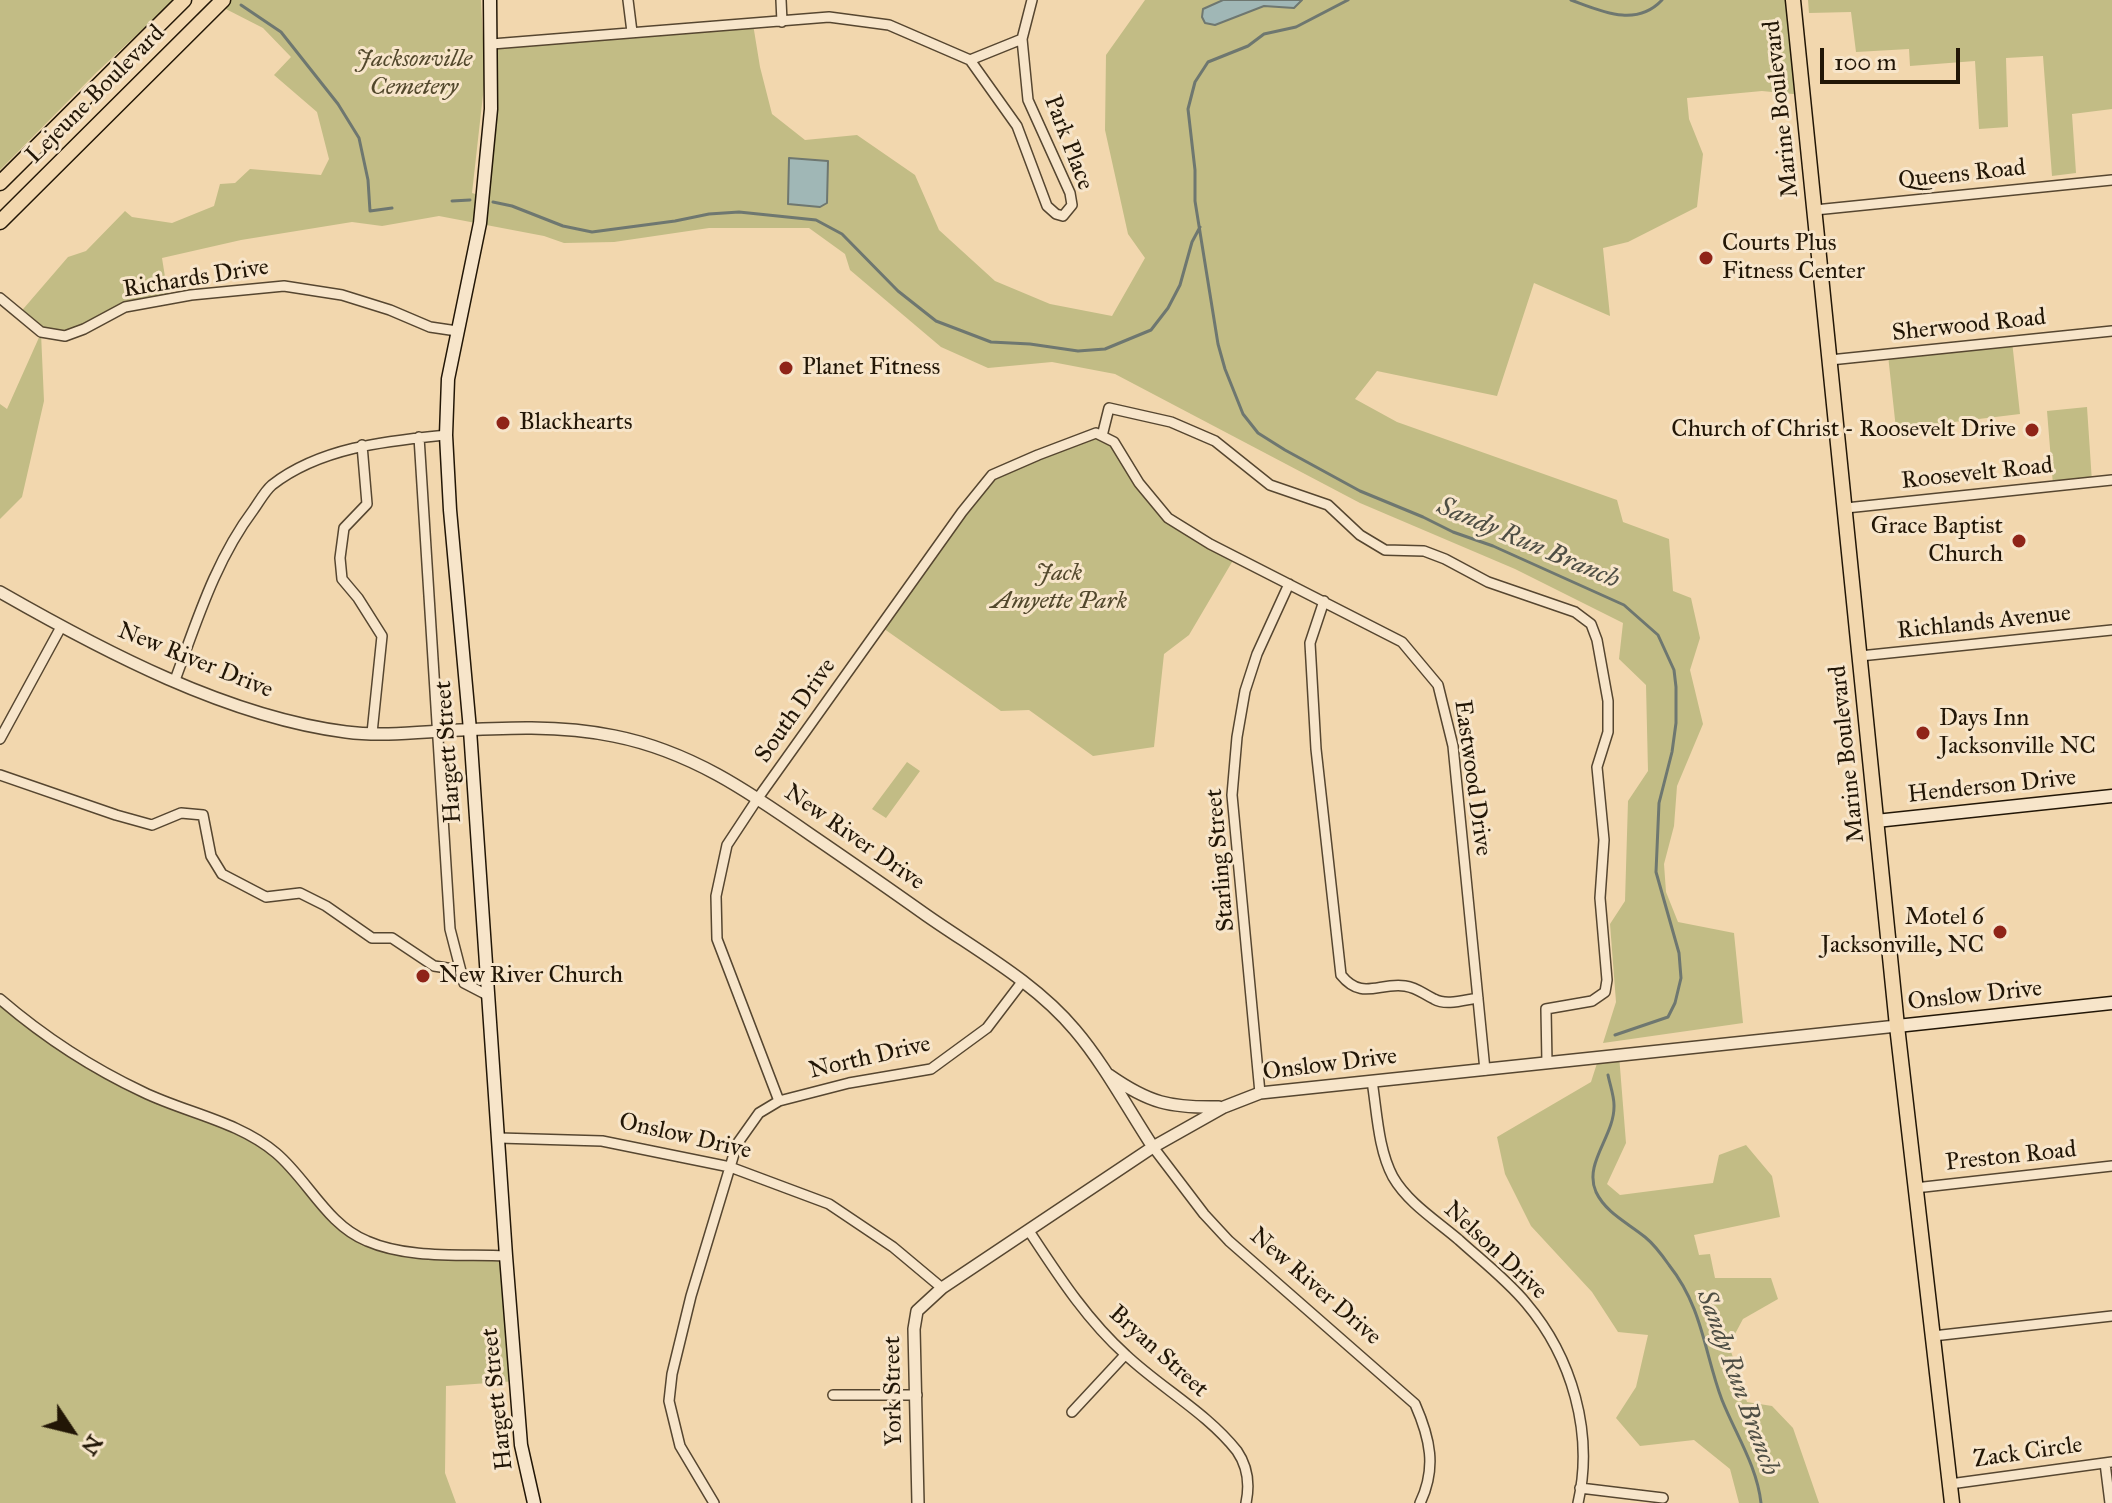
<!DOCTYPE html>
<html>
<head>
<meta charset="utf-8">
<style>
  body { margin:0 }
  #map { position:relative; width:2112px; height:1503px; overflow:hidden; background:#f2d7ae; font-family:"IM FELL Great Primer",serif }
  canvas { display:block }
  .north { position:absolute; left:32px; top:1391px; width:80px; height:80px; -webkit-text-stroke:6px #f7e5ca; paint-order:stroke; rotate:125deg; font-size:22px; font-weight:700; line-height:32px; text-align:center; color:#221606 }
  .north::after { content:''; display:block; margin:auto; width:28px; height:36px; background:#221606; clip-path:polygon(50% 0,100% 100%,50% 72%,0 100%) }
  .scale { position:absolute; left:1820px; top:48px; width:140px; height:36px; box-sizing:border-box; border:4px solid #221606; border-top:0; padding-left:10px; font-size:24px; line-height:28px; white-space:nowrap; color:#221606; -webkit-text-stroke:6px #f7e5ca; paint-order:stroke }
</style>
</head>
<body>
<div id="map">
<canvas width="2112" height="1503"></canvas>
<div class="north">N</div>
<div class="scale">100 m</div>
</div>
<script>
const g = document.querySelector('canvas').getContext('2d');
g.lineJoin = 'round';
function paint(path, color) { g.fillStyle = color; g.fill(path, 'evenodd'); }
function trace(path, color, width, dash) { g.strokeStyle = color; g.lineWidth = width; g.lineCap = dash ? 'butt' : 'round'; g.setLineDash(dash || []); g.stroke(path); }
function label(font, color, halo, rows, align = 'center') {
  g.font = font + ' "IM FELL Great Primer",serif'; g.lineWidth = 6; g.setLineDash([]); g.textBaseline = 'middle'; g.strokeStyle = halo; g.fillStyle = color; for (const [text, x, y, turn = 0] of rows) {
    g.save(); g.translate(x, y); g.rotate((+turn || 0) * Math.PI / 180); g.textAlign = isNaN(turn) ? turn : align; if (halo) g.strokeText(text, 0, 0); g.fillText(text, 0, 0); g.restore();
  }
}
paint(new Path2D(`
  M0,0h174l-77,72 -97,98z
  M223,0h258l4,77 -13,116 10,3 10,-152 261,-20 7,43 12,47 33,26 52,-5 58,40 24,55 56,51 55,23 62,12 33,-58 -17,-24 -23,-104 1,-75 39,-55h648l10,95 -41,-4 -75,7 2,21 14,35 -6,53 -69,35 -25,6 7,68 -76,-33 -37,113 -120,-25 -22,28 42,23 220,78 6,22 46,17 4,52 18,7 9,40 -10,32 13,54 -26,62 -3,40 -10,38 2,28 12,30 56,11 9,90 -140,20 13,-41 -6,-78 15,-23 3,-100 20,-30 -2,-86 -27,-26 4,-36 -108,-54 -155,-66 -245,-129 -63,-12 -64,6 -47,-21 -91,-77 -5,-16 -36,-26h-100l-95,14 -50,1 -20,-7 -105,-20 -57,10 -30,-4 -111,18 -79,18 7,44 -44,5 -60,29 -24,-3 3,68 -22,96 -22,22v-115l7,5 34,-76 -23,-18 50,-58 18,-6 39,-40 7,6 40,6 42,-17 6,-22 15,-1 15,-14 71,6 8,-16 -12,-47 -43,-37 17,-18 -28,-29 -45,-23z
  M1808,0h304v109l-40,5 4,59 -24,3 -9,-120 -37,2 2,69 -29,2 -4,-68 -65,5 -1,-17 -53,3 -5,-40 -42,1z
  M2012,341l8,73 -124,15 -8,-74z
  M2087,407l5,75 -39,3 -6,-74z
  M1096,433l18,9 54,76 67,39 -46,78 -25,19 -10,93 -61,9 -64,-46 -28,1 -121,-85 112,-151z
  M907,762l13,9 -34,47 -14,-9z
  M0,999l33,28 111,65 88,34 44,27 72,80 43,16 115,7 11,125 -71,5 -1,87 11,30h-456z
  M1619,1055l7,88 -19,41 13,11 93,-12 6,-28 27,-10 26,31 8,41 -86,18 5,20 11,-1 5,24h56l7,21 -35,20 -14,26 18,57 25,4 21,22 26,75h-80l-9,-34 -36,-29 -54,6 -24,-28 20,-31 12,-52 -30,-3 -26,-40 -61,-66 -26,-52 -8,-37 94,-55 8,-25z`), '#c2bc85');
const water = new Path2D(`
  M1223,0h79l-8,8 -30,-2 -49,19 -10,-2 -3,-6 1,-8z
  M789,158l39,3 -1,42 -7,4 -32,-3z`);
paint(water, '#a0b7b6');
trace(water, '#6e7770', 2);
trace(new Path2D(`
  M1348,0l-52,27 -32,7 -16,12 -40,16 -13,20 -7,27 7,61v31l23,143 7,25 18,45 15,19 27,17 75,41 63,26 30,15 40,14 131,59 34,30 16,35 2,17v36l-4,29 -13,51 -3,69 23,81 2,25 -6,25 -7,14 -53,18
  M1571,0c30,11 65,28 91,0
  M241,5l40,27 57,72 21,34 9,42 2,31 22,-3
  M452,201l18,-1
  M493,202l19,4 51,20 29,6 83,-11 34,-7 30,-2 77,8 26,14 56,57 38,30 55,21 39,2 48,7 27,-2 46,-19 17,-22 12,-23 12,-43 8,-15
  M1608,1075c2,10 6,21 6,30 1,31 -31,58 -18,87 10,21 32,31 49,45 10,8 17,18 24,28 34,43 35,87 53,135 14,35 35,66 39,103`), '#6e7770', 3);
const minor = new Path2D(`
  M628,0l4,32
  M781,0l1,22
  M492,44l337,-27 60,8 81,35 52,-21
  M970,60l47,66 30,80 9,8 7,2 9,-11 -2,-12 -42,-93 -6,-61 10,-39
  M1815,210l297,-30
  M0,298l41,34 24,4 19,-7 41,-22 66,-12 93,-9 58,9 48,15 40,17 27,4
  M1830,360l282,-29
  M1102,436l7,-28 62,14 44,19 55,44 58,20 32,30 25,15 39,1 21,8 43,23 87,30 16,12 6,16 11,61v31l-11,35 7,73 -4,58 7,82 -2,12 -13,9 -46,8 1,54
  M419,437l31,492 14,54 25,13
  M362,445l5,59 -23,24 -4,30 2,21 16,19 24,38 -10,97
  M1846,508l266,-28
  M1324,601l-14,42 6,106 25,226c21,26 38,7 64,11 13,2 18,8 29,13 12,7 30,1 44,-1
  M1860,656l252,-26
  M175,680c22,-59 40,-119 79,-171 5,-7 11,-18 18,-24 49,-38 115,-44 174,-50
  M0,739l61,-112
  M0,775l116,40 36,10 29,-12 22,2 8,41 11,18 44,23 34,-4 26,13 46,32h20l42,28 26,4
  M0,999c43,37 92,69 143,93 43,21 95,29 133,61 32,27 51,72 91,88 41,18 94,13 139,15
  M1372,1081c5,31 6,68 21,96 15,26 44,44 66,63 22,20 48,40 67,63 46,54 68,130 52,200
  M1260,1093l-28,-298 5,-58 8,-46 12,-37 32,-70
  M779,1101l-62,-162 -1,-43 11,-51 31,-47 204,-286 30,-37 46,-20 58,-22 18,9 25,41 29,35 42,26 192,98 36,43 15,61 32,324
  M499,1138l103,3 128,26 99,37 64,43 49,41
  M1153,1147l51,67 25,27 186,163c15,34 22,64 5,99
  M1915,1188l197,-22
  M1029,1231c29,44 57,88 97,124 35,33 81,58 111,96 11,16 13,33 9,52
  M1933,1336l179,-20
  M833,1395h84
  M1072,1412l53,-57
  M2105,1463l5,40
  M1950,1484l162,-22
  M1580,1488l83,10
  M714,1503l-34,-57 -11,-45 3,-27 19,-78 46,-152 22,-31 20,-12 70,-18 82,-14 56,-41 35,-46`);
const tertiary = new Path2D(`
  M0,592c103,59 228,125 346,140 31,4 64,1 94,-1 57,-3 118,-7 174,5 76,15 134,55 197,99 38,26 77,53 115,80 50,35 109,67 149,115 29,34 53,79 78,117
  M1109,1075c40,28 61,33 110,32
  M918,1503l-4,-174 3,-18 25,-23 211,-141 71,-40 36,-14 637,-67`);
const secondary = new Path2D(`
  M490,0l1,109 -11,114 -32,156 -2,56 4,75 20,220 36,526 15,189 13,58
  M1876,821l236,-25
  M1897,1026l215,-23`);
const primary = new Path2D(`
  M1793,0l104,1026 55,477
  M0,183l184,-183
  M0,222l223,-222`);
trace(minor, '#564630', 12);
trace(tertiary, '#564630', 14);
trace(secondary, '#221606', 15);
trace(primary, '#221606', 17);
trace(minor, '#f7e5ca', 9);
trace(tertiary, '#f7e5ca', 11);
trace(secondary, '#f7e5ca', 12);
trace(primary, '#f2d7ae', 14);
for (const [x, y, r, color] of [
  [1706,258,8,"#8f2418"],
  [786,368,8,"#8f2418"],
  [503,423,8,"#8f2418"],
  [2032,430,8,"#8f2418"],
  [2019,541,8,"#8f2418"],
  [1923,733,8,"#8f2418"],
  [2000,932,8,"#8f2418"],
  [423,976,8,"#8f2418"]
]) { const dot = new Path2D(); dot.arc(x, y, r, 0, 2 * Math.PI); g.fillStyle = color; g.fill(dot); trace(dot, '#f7e5ca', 3); }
label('italic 24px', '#52482c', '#f7e5ca', [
  ["Jacksonville",414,60],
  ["Cemetery",414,88],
  ["Jack",1059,574],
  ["Amyette Park",1059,602]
]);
label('24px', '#221606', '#f7e5ca', [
  ["Lejeune Boulevard",96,95,-45],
  ["Marine Boulevard",1782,109,-96],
  ["Park Place",1068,143,69],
  ["Queens Road",1962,175,-6],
  ["Richards Drive",196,279,-9],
  ["Sherwood Road",1969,326,-6],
  ["Roosevelt Road",1977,474,-6],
  ["Richlands Avenue",1984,623,-6],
  ["New River Drive",195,661,22],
  ["South Drive",796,711,-55],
  ["Hargett Street",449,752,-94],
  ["Marine Boulevard",1848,754,-96],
  ["Eastwood Drive",1472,778,82],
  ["Henderson Drive",1992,787,-6],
  ["New River Drive",854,838,35],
  ["Starling Street",1221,860,-95],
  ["Onslow Drive",1975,996,-6],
  ["North Drive",870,1058,-13],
  ["Onslow Drive",1330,1065,-7],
  ["Onslow Drive",685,1137,13],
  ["Preston Road",2011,1157,-6],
  ["Nelson Drive",1495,1251,43],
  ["New River Drive",1315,1287,41],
  ["Bryan Street",1158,1352,42],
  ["York Street",894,1391,-91],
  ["Hargett Street",498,1399,-96],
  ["Zack Circle",2028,1453,-8]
]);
label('24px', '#221606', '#f7e5ca', [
  ["Courts Plus",1722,244],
  ["Fitness Center",1722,272],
  ["Planet Fitness",802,368],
  ["Blackhearts",519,423],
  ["Church of Christ - Roosevelt Drive",2016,430,"right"],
  ["Grace Baptist",2003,527,"right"],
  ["Church",2003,555,"right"],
  ["Days Inn",1939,719],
  ["Jacksonville NC",1939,747],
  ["Motel 6",1984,918,"right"],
  ["Jacksonville, NC",1984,946,"right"],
  ["New River Church",439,976]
], 'left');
label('italic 26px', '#4e4e44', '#f7e5ca', [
  ["Sandy Run Branch",1528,544,23],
  ["Sandy Run Branch",1737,1383,70]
]);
</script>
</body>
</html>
